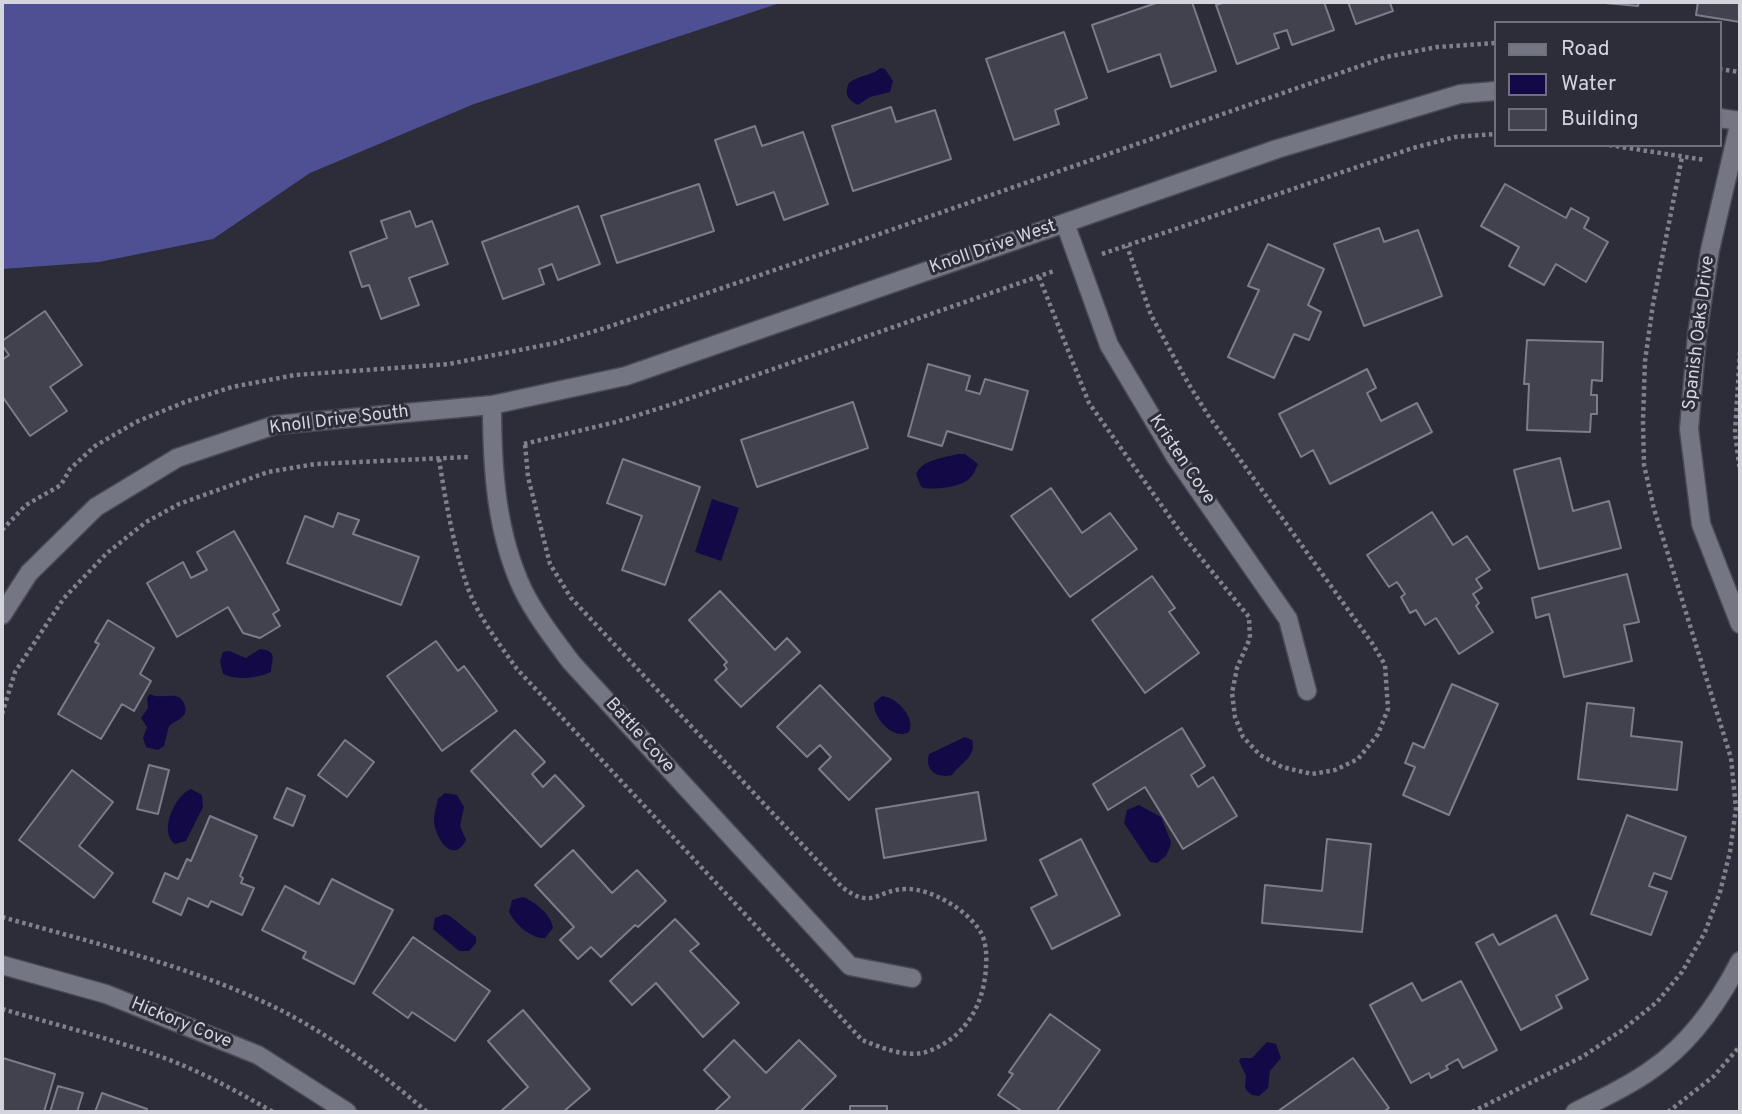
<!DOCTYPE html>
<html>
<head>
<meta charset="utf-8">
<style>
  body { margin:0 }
  #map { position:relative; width:1742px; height:1114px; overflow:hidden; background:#2c2d38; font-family:Overpass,sans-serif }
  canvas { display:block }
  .frame { position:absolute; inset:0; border:4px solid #d3d4dc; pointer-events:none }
  .legend { position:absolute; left:1494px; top:21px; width:228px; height:126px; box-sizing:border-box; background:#2c2d38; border:2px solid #6f707a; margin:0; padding:9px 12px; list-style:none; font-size:21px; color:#d3d4dc }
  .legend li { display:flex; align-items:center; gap:14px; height:35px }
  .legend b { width:35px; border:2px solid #6f707a }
</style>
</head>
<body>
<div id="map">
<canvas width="1742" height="1114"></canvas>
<div class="frame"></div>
<ul class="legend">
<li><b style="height:9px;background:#757683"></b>Road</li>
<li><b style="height:19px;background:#140947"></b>Water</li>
<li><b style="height:19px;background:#41424e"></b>Building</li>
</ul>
</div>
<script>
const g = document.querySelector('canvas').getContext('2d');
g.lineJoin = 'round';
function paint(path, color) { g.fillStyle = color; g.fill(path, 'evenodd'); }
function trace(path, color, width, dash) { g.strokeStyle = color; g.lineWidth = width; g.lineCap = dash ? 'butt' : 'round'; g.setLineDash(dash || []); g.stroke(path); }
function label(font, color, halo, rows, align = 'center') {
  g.font = font + ' Overpass,sans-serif'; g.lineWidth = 6; g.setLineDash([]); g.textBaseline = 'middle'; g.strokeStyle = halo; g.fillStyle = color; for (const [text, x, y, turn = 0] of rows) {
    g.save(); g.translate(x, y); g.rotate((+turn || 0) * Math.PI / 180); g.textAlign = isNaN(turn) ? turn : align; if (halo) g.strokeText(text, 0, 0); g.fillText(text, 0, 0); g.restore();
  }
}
paint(new Path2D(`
  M2,2h781l-309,102 -164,69 -97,66 -114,23 -97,7z`), '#4f5093');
paint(new Path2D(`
  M880,68l5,1 8,12 -3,11 -20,5 -12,8c-11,-5 -14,-12 -9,-22 10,-8 25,-8 31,-15z
  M958,454h7l13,10c-2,4 -4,10 -8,14 -7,9 -40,13 -49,9l-5,-13c7,-15 27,-16 42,-20z
  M712,499l27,9 -18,53 -26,-9z
  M260,649c19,2 11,11 11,23 -14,6 -33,9 -48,2l-3,-13 3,-9 6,-1 17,7z
  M150,694c12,7 30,-6 35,12 1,4 1,7 -2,10 -4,5 -10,6 -14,10l-5,20 -6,4 -12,-3 -3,-9 4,-11 -6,-9 7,-10 -1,-10z
  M882,696c15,1 34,22 27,36 -15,9 -36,-14 -35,-29z
  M965,737l7,3c5,17 -11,22 -20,35 -15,4 -28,-5 -23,-21z
  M191,789l11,6 1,12 -17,34 -11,3c-17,-12 0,-49 16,-55z
  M445,793l12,2 7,12 -4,19 6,14c-13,25 -30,-1 -32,-18 0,-8 2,-15 4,-23z
  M1139,805l22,12 10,25 -1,5 -4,9 -9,7 -7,-1 -26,-39 3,-13z
  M523,897c12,5 28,17 30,31l-8,10c-14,1 -30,-14 -36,-26l3,-12z
  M445,914l5,2 26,21v6l-7,8h-10l-26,-22 2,-11z
  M1267,1042l9,2 5,14 -11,13 -2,17 -9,8 -7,-1 -5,-4 -2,-4 1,-11 -7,-15 2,-3h11z`), '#140947');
const building = new Path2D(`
  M1159,2h33l24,69 -45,16 -11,-33 -52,18 -16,-47z
  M1226,2h98l10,28 -42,15 -5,-15 -13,4 5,14 -42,16 -21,-59z
  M1348,2h45l-3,1 3,8 -37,13z
  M1594,2h45l-1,4z
  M1698,2h42v20l-44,-7z
  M1064,32l23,66 -32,12 4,14 -45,16 -28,-81z
  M891,107l5,15 39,-12 16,49 -98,32 -21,-65z
  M755,126l7,20 41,-14 25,72 -44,16 -10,-28 -37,13 -22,-65z
  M699,184l15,47 -97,32 -16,-47z
  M1505,184l61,34 5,-10 18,10 -5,10 24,14 -22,40 -30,-18 -12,21 -35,-19 10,-19 -38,-21z
  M578,206l22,58 -42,16 -6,-16 -13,5 5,15 -41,15 -21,-57z
  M410,211l6,16 16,-6 16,43 -39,14 10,27 -38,14 -12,-34 -7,2 -12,-35 37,-14 -6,-17z
  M1379,228l5,14 34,-12 24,66 -78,30 -30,-82z
  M1268,244l56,25 -16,36 13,7 -12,28 -15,-6 -20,44 -46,-21 31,-67 -11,-4z
  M45,311l37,54 -32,22 17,24 -37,25 -28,-40v-36l7,-5 -7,-10v-4z
  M1527,340l76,2 -1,39 -10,-1 -1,15h6v19h-6l-1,18 -63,-2 2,-46h-5z
  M928,364l42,12 -4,14 14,4 5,-15 43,12 -16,59 -65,-19 -5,15 -34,-10z
  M1367,369l9,19 -9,5 14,28 36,-18 15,29 -102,52 -17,-34 -12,7 -22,-43z
  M853,402l15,46 -111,39 -16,-47z
  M1560,458l13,53 36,-10 12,47 -82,21 -25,-99z
  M623,459l77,28 -35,98 -43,-15 20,-54 -35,-13z
  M1051,488l31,45 28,-20 27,36 -67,48 -59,-81z
  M1432,512l21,33 14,-9 23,34 -14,9 6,9 -9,6 6,9 -3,3 17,26 -34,22 -23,-36 -11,7 -9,-15 -6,3 -9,-16 4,-3 -8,-12 -8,5 -22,-32z
  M338,513l21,7 -6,14 66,23 -18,48 -114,-42 18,-47 28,11z
  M234,531l45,79 -6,4 7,12 -20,12 -17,-5 -15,-26 -51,30 -30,-54 36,-21 8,16 16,-8 -10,-18z
  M1627,574l12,48 -15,3 8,36 -68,16 -15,-63 -13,4 -4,-20z
  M1152,576l23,32 -6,4 30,41 -54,40 -53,-73z
  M720,591l55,59 12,-12 13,14 -59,55 -26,-27 12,-11 -3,-4 3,-3 -38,-42z
  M108,620l46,28 -14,26 11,7 -17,30 -12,-7 -21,35 -43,-25 41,-70 -4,-2z
  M436,641l22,30 6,-5 33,45 -55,40 -55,-75z
  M1452,684l46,20 -49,111 -46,-20 12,-28 -10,-4 8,-20 11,5z
  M820,685l71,74 -42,41 -30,-31 12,-12 -11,-12 -13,12 -30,-30z
  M1587,703l47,5 -3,28 51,6 -5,48 -99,-11z
  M1182,728l23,38 -14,9 7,12 15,-10 24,39 -54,33 -38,-62 -37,23 -15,-26z
  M515,730l30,32 -13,12 11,13 12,-12 29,31 -43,41 -70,-76z
  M345,740l29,22 -27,35 -29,-22z
  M149,765l20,5 -11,44 -21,-5z
  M72,770l41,32 -34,44 34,27 -19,25 -75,-58z
  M287,788l18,8 -12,30 -19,-8z
  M978,792l8,48 -102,18 -8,-49z
  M1627,815l59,22 -15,42 -17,-6 -5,13 18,6 -16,43 -60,-21z
  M210,816l47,20 -17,40 3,2 -2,5 13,5 -12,27 -31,-14 -3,6 -20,-9 -7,17 -28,-13 12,-29 13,6 9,-20 4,2z
  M1081,839l39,76 -68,34 -21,-41 26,-13 -17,-35z
  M1327,839l44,5 -9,88 -100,-9 3,-38 57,6z
  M573,850l39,43 25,-23 29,31 -28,26 -3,-2 -34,32 -10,-10 -13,12 -18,-19 14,-13 -39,-42z
  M332,879l61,31 -39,74 -51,-26 3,-6 -44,-22 23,-44 34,18z
  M1556,915l32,64 -32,17 6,12 -41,22 -45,-87 17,-9 6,11z
  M675,919l24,25 -9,7 49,52 -36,34 -47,-54 -24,22 -22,-24z
  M413,937l77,54 -35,50 -43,-29 -4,6 -35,-25z
  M1461,981l36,69 -34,18 -5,-9 -12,7 2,3 -17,9 -2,-5 -18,10 -41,-78 42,-22 10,18z
  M523,1010l67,79 -27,23h-63l28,-25 -40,-46z
  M1050,1014l50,36 -44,62h-33l-25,-17 15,-21 -4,-2z
  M734,1040l32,33 33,-33 37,36 -36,36h-86l16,-15 -26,-27z
  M3,1058l52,16 -11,38h-42z
  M1353,1058l36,50 -6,4h-106z
  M58,1086l25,7 -6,19h-27z
  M102,1093l45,16 -1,3h-51z
  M850,1106h37v6h-37z`);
paint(building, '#41424e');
trace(building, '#7c7d8a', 2);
const minor = new Path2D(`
  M1719,118l21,3 -30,129 -13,85 -8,94 12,95 39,100
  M1065,223l44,122 66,111 113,163 19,72
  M492,405c0,63 4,128 31,185 13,26 31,49 48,72l279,304 62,12
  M2,615l27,-42 67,-66 81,-49 98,-33 217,-20 134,-29 651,-227 183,-55 35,-3
  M2,965l104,29 152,61 89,57
  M1575,1112c25,-13 53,-25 76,-42 38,-26 68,-68 89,-109`);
trace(minor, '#4a4a54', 21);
trace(new Path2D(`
  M1719,69l21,3
  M1609,145l96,15
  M1102,254l311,-106 42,-11 40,-3
  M1039,277l50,126 95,134 65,80 1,21 -13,30 -5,25 3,24 8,20 17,18 22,12 30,7 23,-4 23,-11 20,-25 10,-25 -3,-44 -13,-22 -164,-228 -20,-32 -37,-68 -24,-69
  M1740,352l-5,81 5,38
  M524,444l92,-22 57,-18 381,-133
  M439,459c7,45 15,90 30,132 11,28 31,54 48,78l345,371c20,8 46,19 67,11 37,-14 55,-47 57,-84 1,-11 0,-27 -6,-36 -13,-21 -48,-42 -73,-42 -30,0 -34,22 -65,-2l-271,-289 -21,-34 -22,-87 -3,-33
  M2,530l24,-25 35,-20 9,-16 25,-23 41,-24 49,-20 47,-15 63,-12 154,-11 106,-21 53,-16 237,-81 541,-189 51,-10 58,-4
  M2,714l13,-42 49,-74 43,-45 39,-31 33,-18 89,-32 47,-8 153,-7
  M2,917c85,24 172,45 253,81 62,27 121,70 172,114
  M2,1009c55,16 111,30 165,50 37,14 71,33 106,53
  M1472,1112l110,-55 39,-26 36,-29 25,-30 23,-40 15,-40 10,-40 6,-44 -5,-50 -77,-249 -10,-44 -1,-44 2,-60 8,-57 29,-147
  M1668,1112l46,-36 26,-30`), '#80818b', 4.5, [3.5, 3.5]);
trace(minor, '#757683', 18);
label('18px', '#d3d4dc', '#2c2d38', [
  ["Knoll Drive West",993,248,-19],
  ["Spanish Oaks Drive",1700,333,-83],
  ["Knoll Drive South",339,421,-7],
  ["Kristen Cove",1181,460,56],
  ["Battle Cove",639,736,48],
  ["Hickory Cove",181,1024,22]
]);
</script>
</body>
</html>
